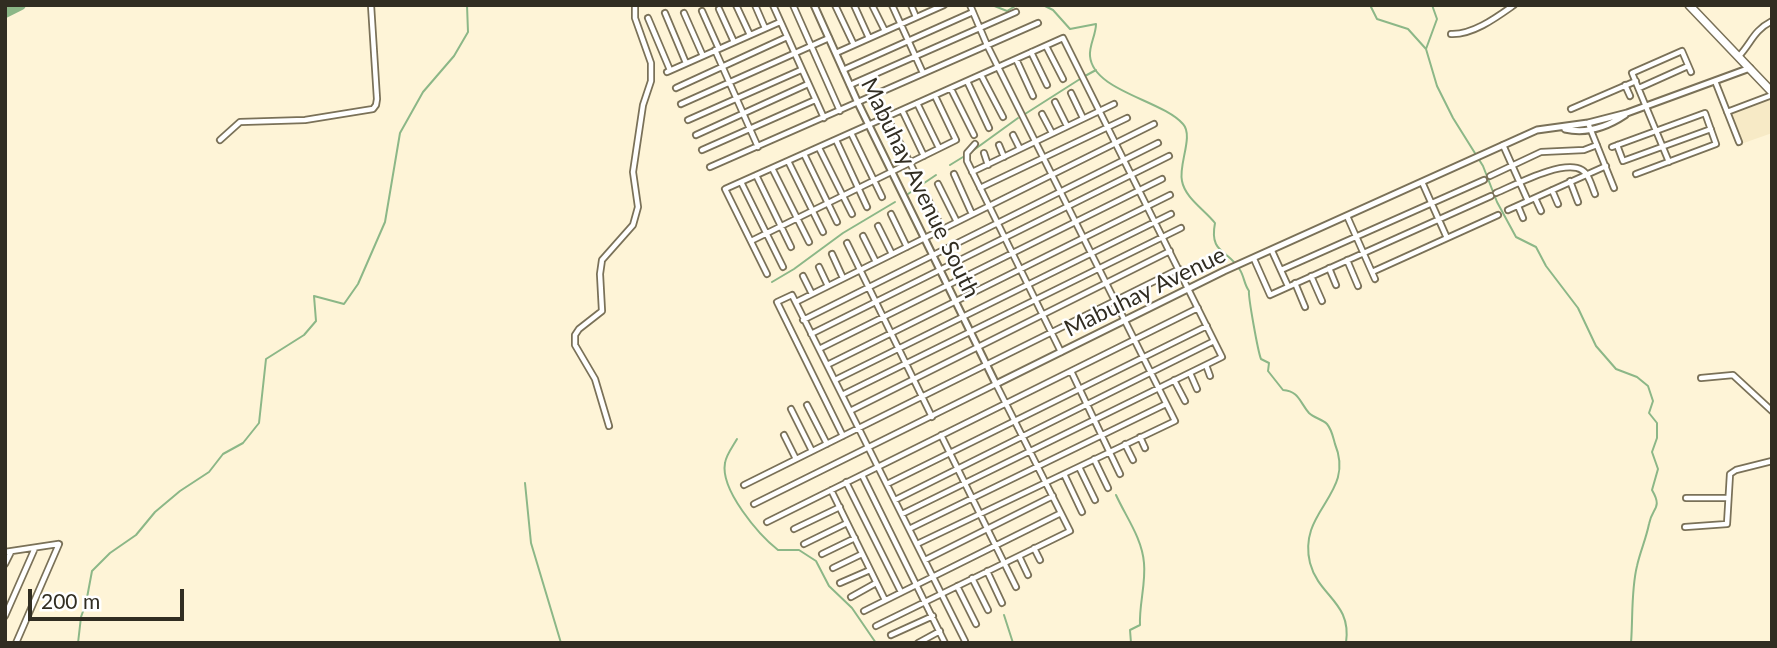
<!DOCTYPE html>
<html>
<head>
<meta charset="utf-8">
<style>
  body { margin:0 }
  #map { position:relative; width:1777px; height:648px; overflow:hidden; background:#fef4d7; font-family:Lato,sans-serif }
  canvas { display:block }
  .frame { position:absolute; inset:0; border:7px solid #312d22; pointer-events:none }
  .scale { position:absolute; left:28px; top:589px; width:156px; height:32px; box-sizing:border-box; border:4px solid #312d22; border-top:0; padding-left:9px; font-size:21px; line-height:24px; white-space:nowrap; color:#312d22; -webkit-text-stroke:5px #fff; paint-order:stroke }
</style>
</head>
<body>
<div id="map">
<canvas width="1777" height="648"></canvas>
<div class="frame"></div>
<div class="scale">200 m</div>
</div>
<script>
const g = document.querySelector('canvas').getContext('2d');
g.lineJoin = 'round';
function paint(path, color) { g.fillStyle = color; g.fill(path, 'evenodd'); }
function trace(path, color, width, dash) { g.strokeStyle = color; g.lineWidth = width; g.lineCap = dash ? 'butt' : 'round'; g.setLineDash(dash || []); g.stroke(path); }
function label(font, color, halo, rows, align = 'center') {
  g.font = font + ' Lato,sans-serif'; g.lineWidth = 5; g.setLineDash([]); g.textBaseline = 'middle'; g.strokeStyle = halo; g.fillStyle = color; for (const [text, x, y, turn = 0] of rows) {
    g.save(); g.translate(x, y); g.rotate((+turn || 0) * Math.PI / 180); g.textAlign = isNaN(turn) ? turn : align; if (halo) g.strokeText(text, 0, 0); g.fillText(text, 0, 0); g.restore();
  }
}
paint(new Path2D(`
  M1772,98v35l-31,11 -12,-31z`), '#f7eac6');
trace(new Path2D(`
  M992,5l15,6 10,-6
  M1043,5l10,5 17,19 26,-5c0,11 -7,21 -6,32 3,35 72,44 93,68 11,12 -5,41 -1,57 3,17 23,29 33,42 -6,31 13,26 25,47 4,6 4,14 9,21 -1,5 9,61 12,68l8,4 -1,8 15,19c16,1 17,13 26,23 5,5 13,6 18,11 5,6 6,13 8,20 21,51 -38,66 -25,119 9,34 42,39 36,80
  M1370,5l7,14 31,10 18,20 11,37 16,32 30,48 14,36 19,35 20,10 10,19 32,42 18,38 20,23 21,8 11,9 5,15 -4,12 8,10v15l-5,14 6,17 -6,21c11,19 0,17 -3,34 -3,15 -9,28 -12,42 -6,24 -4,52 -6,77
  M1426,49l11,-30 -5,-14
  M1085,76l11,-6
  M1025,114l55,-35
  M971,152l47,-34
  M950,165l13,-8
  M908,194l28,-19
  M772,282l22,-13 49,-36 52,-31
  M737,439c-4,7 -11,16 -12,24 -5,27 34,72 53,87h21l17,11 13,25 23,22 24,35
  M525,483l6,60 30,100
  M1116,495c10,22 26,43 28,68 2,21 -5,41 -4,62l-10,5 1,13
  M1004,615l9,28
  M78,643l3,-26 5,-14 6,-32 18,-18 26,-18 19,-23 25,-21 29,-19 14,-18 20,-11 16,-20 7,-64 38,-24 12,-14 -2,-25 30,8 14,-20 27,-62 15,-89 23,-41 31,-36 14,-24 -1,-27`), '#8cb787', 2);
trace(new Path2D(`
  M5,13l16,-8`), '#8cb787', 10);
const minor = new Path2D(`
  M736,5l14,30
  M755,5l10,23
  M773,5l51,113
  M793,5l47,106
  M835,5l19,40
  M854,5l15,33
  M872,5l13,26
  M892,5l31,68
  M911,5l5,12
  M719,9l15,33
  M702,11l17,38
  M665,13l21,50
  M684,13l19,43
  M648,18l22,52
  M1451,34c22,1 46,-17 63,-29
  M1046,46l17,33
  M715,50l43,97
  M1031,52l16,33
  M836,53l108,-48
  M1739,56c13,-14 14,-25 33,-35
  M1016,59l17,37
  M843,70l130,-58
  M667,72l113,-50
  M981,75l22,42
  M967,81l22,47
  M1715,81l24,61
  M850,85l166,-73
  M1625,85l5,11
  M676,88l111,-51
  M1639,88l49,-22
  M951,89l23,46
  M1071,93l12,25
  M1055,102l12,24
  M917,103l22,45
  M681,104l148,-66
  M1571,109l65,-28
  M902,110l22,46
  M1727,112l45,-17
  M1042,114l10,19
  M887,117l29,58
  M688,120l113,-50
  M1588,123l26,65
  M851,133l31,64
  M696,135l112,-51
  M1013,135l7,14
  M220,140l20,-18 65,-2 68,-11 3,-4 1,-6 -6,-94
  M836,140l31,67
  M975,144l-8,9v8l94,191
  M999,145l5,12
  M1503,145l25,56
  M1617,145l6,16 88,-32
  M1612,147l93,-34 11,31 -80,30
  M819,148l33,66
  M702,150l113,-50
  M984,153l4,12
  M804,154l33,68
  M788,161l35,71
  M1669,162l-37,-89 50,-22 9,21
  M710,167l328,-144
  M772,168l37,74
  M972,172l142,-68
  M954,174l18,40
  M756,175l35,72
  M1490,176l51,-24 43,-2 13,-5
  M1570,181l8,21
  M741,182l42,85
  M1422,182l25,56
  M938,184l19,38
  M980,188l147,-70
  M1552,190l6,14
  M1496,193c19,-8 67,-34 86,-23 7,4 10,17 13,24
  M927,197l15,32
  M1535,198l6,13
  M1518,206l5,12
  M1508,210l98,-44
  M891,214l16,33
  M1347,216l28,63
  M878,226l14,28
  M863,236l13,26
  M751,241l205,-101 -21,-44
  M847,243l85,174
  M1272,251l16,35
  M832,254l11,24
  M1254,259l16,36 221,-99
  M1347,260l11,26
  M819,267l9,19
  M1329,268l7,17
  M1281,270l203,-90
  M1372,272l126,-57
  M767,274l-42,-85 338,-151 159,319 -320,157
  M803,276l9,18
  M1311,276l11,25
  M1295,283l10,24
  M796,302l358,-178
  M803,320l355,-177
  M811,334l358,-178
  M819,349l343,-170
  M827,365l343,-170
  M1206,365l4,11
  M1071,371l49,103
  M1190,373l7,16
  M1701,378l32,-3 39,36
  M835,380l336,-166
  M1174,380l11,21
  M842,395l339,-167
  M807,405l20,39
  M791,409l21,42
  M850,411l320,-160
  M609,426l-14,-47 -20,-34v-10l4,-6 23,-18 -2,-37 2,-14 31,-35 5,-18 -5,-35 10,-67 8,-24v-18l-16,-45v-13
  M784,435l12,24
  M941,435l75,152
  M843,436l-66,-134 15,-7 173,346
  M1140,437l5,11
  M1125,444l8,16
  M1094,459l14,29
  M1079,467l16,33
  M1064,474l18,38
  M862,475l83,168
  M846,482l55,110
  M887,484l320,-158
  M744,485l435,-216
  M831,490l54,110
  M1686,498h41
  M895,500l319,-159
  M754,504l242,-120 74,147 -194,95
  M767,522l431,-214
  M1685,527l42,-3 3,-50 6,-4 36,-9
  M794,529l46,-22
  M909,529l257,-125
  M804,544l43,-21
  M917,544l258,-123 -188,-376 -17,-40
  M1034,548l6,12
  M5,552l53,-8
  M822,554l33,-16
  M1019,556l9,19
  M925,560l128,-64
  M5,564l6,-12
  M833,568l29,-14
  M987,571l15,32
  M972,578l16,32
  M840,583l30,-13
  M957,586l19,38
  M851,597l25,-14
  M864,611l197,-98
  M5,616l30,-68
  M891,635l42,-19
  M16,643l43,-99
  M918,643l22,-12`);
const tertiary = new Path2D(`
  M814,5l44,98 138,281 228,-113 313,-141 51,-7 39,-10 123,-45
  M1565,129c21,5 42,-2 60,-14`);
const primary = new Path2D(`
  M1689,5l83,87`);
trace(minor, '#7a7158', 8);
trace(tertiary, '#7a7158', 9);
trace(primary, '#7a7158', 10);
trace(minor, '#fff', 4.5);
trace(tertiary, '#fff', 5);
trace(primary, '#fff', 7);
label('23px', '#312d22', '#fff', [
  ["Mabuhay Avenue South",920,188,64],
  ["Mabuhay Avenue",1145,292,-26]
]);
</script>
</body>
</html>
